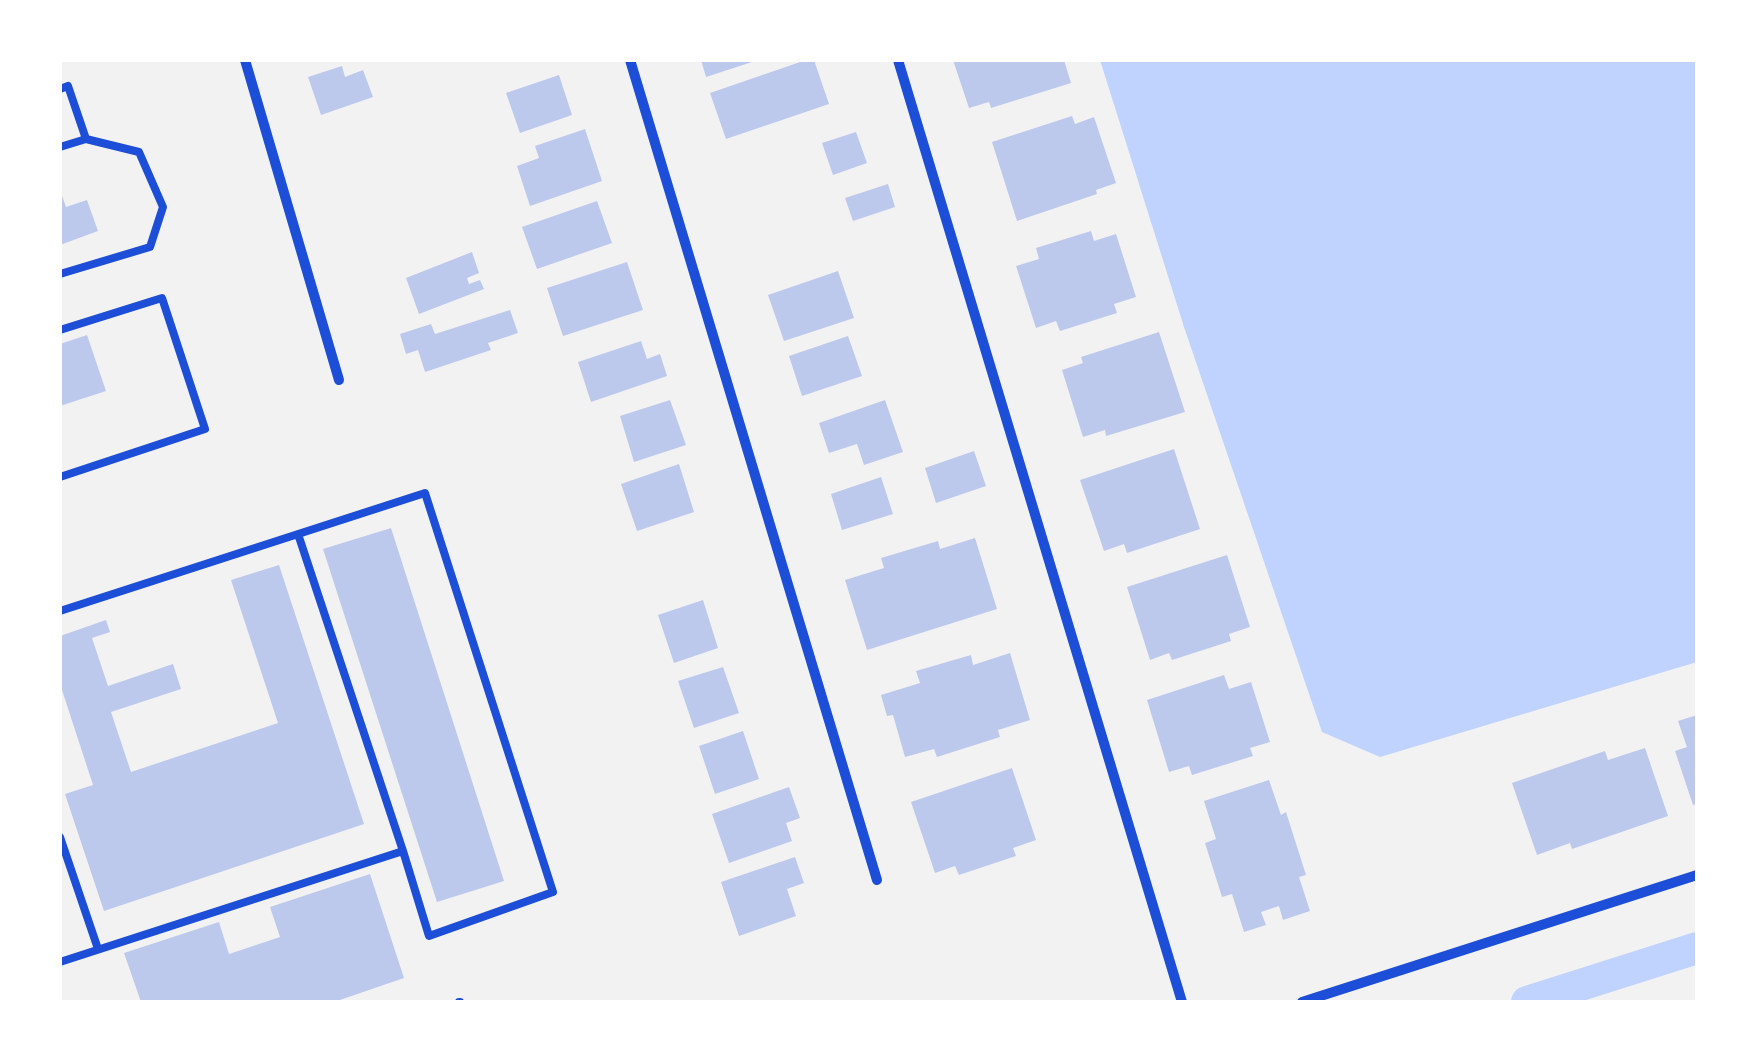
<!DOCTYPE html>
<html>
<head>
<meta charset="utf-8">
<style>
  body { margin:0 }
  #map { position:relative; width:1757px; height:1062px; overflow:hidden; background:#f2f2f2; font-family:Karla,sans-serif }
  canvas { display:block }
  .frame { position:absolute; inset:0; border:62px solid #fff; pointer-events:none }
</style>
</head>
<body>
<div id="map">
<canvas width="1757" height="1062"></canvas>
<div class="frame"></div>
</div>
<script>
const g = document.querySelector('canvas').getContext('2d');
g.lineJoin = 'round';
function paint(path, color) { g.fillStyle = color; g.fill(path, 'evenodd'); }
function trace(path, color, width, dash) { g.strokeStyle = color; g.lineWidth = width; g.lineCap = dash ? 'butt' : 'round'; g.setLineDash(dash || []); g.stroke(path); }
paint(new Path2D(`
  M1100,60h597v602l-317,95 -58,-25 -138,-405z`), '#bfd3fe');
trace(new Path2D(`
  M1527,1002l170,-54`), '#bfd3fe', 32);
paint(new Path2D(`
  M701,60h53l1,1 -49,16z
  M806,60h8l15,44 -103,35 -16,-46z
  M953,60h111l7,23 -80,25 -2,-6 -20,6z
  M342,66l3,11 18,-7 10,27 -52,18 -13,-38z
  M559,75l13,40 -52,18 -14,-40z
  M1072,116l3,8 19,-7 22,66 -20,7 1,4 -80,27 -25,-79z
  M585,129l17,52 -72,25 -13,-40 22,-8 -4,-12z
  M856,132l11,31 -34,12 -11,-32z
  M888,184l7,23 -42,14 -8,-23z
  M60,190l6,17 21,-7 11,31 -38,14z
  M597,201l15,42 -75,26 -15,-42z
  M1091,231l3,10 22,-7 20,63 -22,7 3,9 -57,18 -4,-10 -20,7 -20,-62 23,-7 -3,-11z
  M472,252l7,21 -12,5 2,6 11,-4 4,9 -65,25 -13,-36z
  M627,262l16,48 -80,26 -16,-48z
  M838,271l16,47 -70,23 -16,-46z
  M510,310l8,23 -30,10 3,7 -66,22 -7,-22 -12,4 -6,-20 31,-10 4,10z
  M1159,332l26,80 -79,24 -1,-6 -22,7 -21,-67 21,-7 -2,-6z
  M87,335l19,56 -46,15v-62z
  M848,336l14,40 -60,20 -13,-40z
  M641,341l6,18 13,-5 7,22 -76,26 -13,-40z
  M670,400l16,45 -52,17 -14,-46z
  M885,400l18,52 -39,13 -7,-21 -28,9 -10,-30z
  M1174,449l26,80 -73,24 -3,-9 -20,7 -24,-71z
  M974,451l12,35 -50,17 -11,-35z
  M679,464l15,48 -57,19 -16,-47z
  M881,477l12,37 -51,16 -11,-36z
  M391,528l113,353 -67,21 -114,-353z
  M975,538l22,71 -130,41 -22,-70 39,-12 -3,-10 57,-17 2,8z
  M1227,555l23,72 -21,7 2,7 -59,19 -3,-7 -19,7 -23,-73z
  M279,565l85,259 -260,87 -39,-117 28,-9 -33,-101v-48l46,-16 4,12 -18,6 16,48 65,-22 8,25 -70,23 20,60 147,-49 -47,-143z
  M703,600l15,48 -44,15 -16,-48z
  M1010,653l20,67 -32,10 2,7 -63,20 -3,-8 -29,8 -12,-42 -6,1 -6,-21 39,-12 -4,-12 55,-16 2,10z
  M723,667l16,46 -45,15 -16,-47z
  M1224,675l5,14 22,-7 19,60 -20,6 3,8 -61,19 -3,-9 -20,6 -22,-72z
  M1697,715v89l-4,1 -18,-54 12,-4 -9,-26z
  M743,731l16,48 -44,15 -16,-48z
  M1645,748l23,68 -96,33 -2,-6 -33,12 -25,-72 93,-32 3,9z
  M1012,768l24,72 -23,8 3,8 -57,19 -4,-9 -20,7 -24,-71z
  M1269,780l12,35 5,-3 20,63 -7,2 11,34 -27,9 -4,-14 -18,6 5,13 -22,7 -12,-38 -10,3 -17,-54 11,-4 -12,-38z
  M789,787l11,31 -14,5 6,18 -63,22 -17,-49z
  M795,857l9,26 -17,6 9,27 -57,20 -18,-54z
  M370,874l34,104 -70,24h-193l-17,-49 95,-31 10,32 51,-17 -10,-30z`), '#bdc9ec');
trace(new Path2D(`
  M60,89l8,-3 18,53
  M60,147l26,-8 53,13 24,55 -13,40 -90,27
  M60,330l102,-32 43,131 -145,48
  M298,534l105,317
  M60,611l365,-118 128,399 -124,44 -26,-85 -343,111
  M60,837l38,112
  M459,1002h1`), '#1d4ed8', 8);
trace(new Path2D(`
  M245,60l94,320
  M630,60l247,820
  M898,60l284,942
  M1302,1002l395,-127`), '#1d4ed8', 10);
</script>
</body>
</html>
